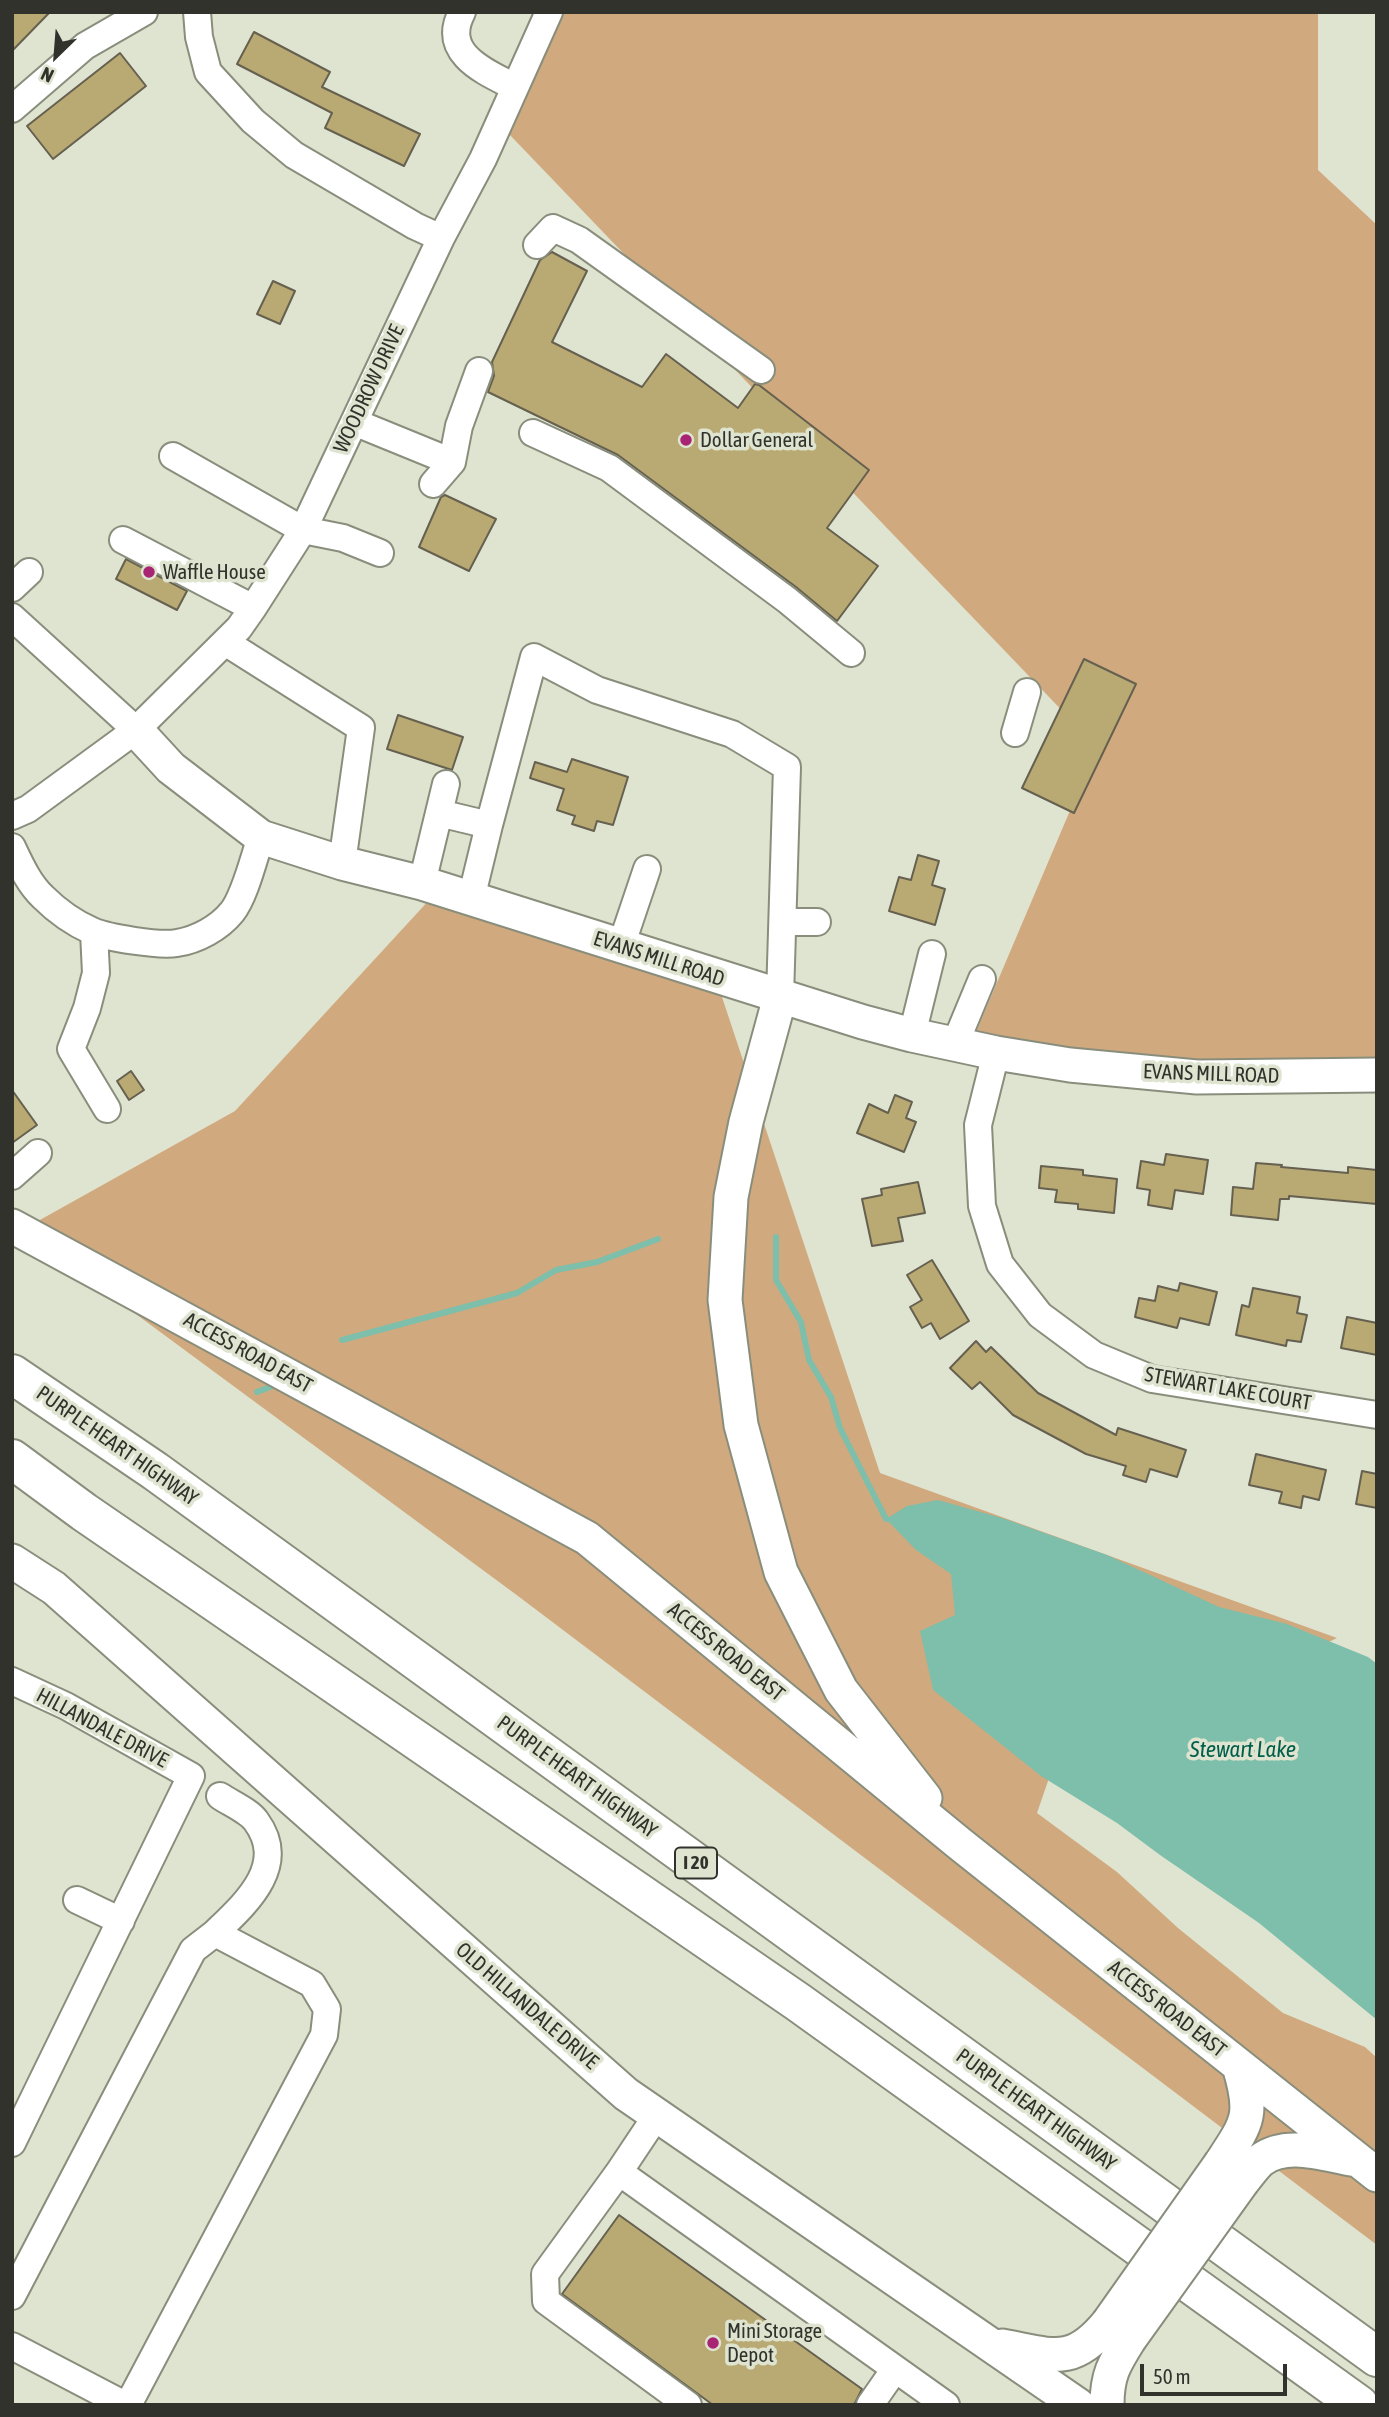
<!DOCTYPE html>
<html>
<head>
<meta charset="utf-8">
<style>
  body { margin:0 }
  #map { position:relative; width:1389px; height:2417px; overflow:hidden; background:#dfe4d1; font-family:"Asap Condensed",sans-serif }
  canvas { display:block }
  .frame { position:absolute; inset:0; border:14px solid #30322b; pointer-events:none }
  .north { position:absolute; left:21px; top:21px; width:70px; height:70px; -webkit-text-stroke:5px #dfe4d1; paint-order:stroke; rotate:205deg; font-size:19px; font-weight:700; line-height:28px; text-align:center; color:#30322b }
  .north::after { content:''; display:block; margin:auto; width:24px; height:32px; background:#30322b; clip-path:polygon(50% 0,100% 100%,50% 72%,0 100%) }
  .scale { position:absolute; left:1140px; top:2364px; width:147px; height:32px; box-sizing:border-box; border:4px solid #30322b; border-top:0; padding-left:9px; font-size:21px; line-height:24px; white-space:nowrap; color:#30322b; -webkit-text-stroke:5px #dfe4d1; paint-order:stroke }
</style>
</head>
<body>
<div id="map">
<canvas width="1389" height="2417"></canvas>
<div class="frame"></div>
<div class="north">N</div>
<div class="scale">50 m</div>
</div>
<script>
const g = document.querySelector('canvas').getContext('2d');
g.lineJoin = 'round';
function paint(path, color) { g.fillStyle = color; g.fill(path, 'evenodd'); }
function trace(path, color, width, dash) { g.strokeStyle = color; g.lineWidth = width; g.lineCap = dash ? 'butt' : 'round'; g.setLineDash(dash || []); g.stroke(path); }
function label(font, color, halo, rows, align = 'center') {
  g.font = font + ' "Asap Condensed",sans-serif'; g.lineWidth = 7; g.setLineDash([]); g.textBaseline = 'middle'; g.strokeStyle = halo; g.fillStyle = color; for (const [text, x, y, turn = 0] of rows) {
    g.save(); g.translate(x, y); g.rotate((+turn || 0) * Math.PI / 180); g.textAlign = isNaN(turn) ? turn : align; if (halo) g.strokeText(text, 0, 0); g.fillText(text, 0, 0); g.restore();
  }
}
paint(new Path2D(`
  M558,12h760v158l59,55v832l-104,16 -153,-11 -144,-30 121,-285 -589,-614z
  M431,898l287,87 162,488 457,165 -139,68 -129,14 -32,93 80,59 61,56 105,85 82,34 12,11v187l-859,-649 -496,-366 213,-119z`), '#d1a97e');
paint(new Path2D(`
  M938,1500l64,18 105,37 112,52 68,17 81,33 9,7v356l-118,-97 -99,-68 -43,-32 -76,-47 -108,-86 -13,-59 35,-16 -4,-41 -35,-24 -30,-31 21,-13z`), '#7dbfaa');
trace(new Path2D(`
  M776,1237v43l25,42 8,38 22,37 9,31 46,91
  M342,1340l175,-47 39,-23 41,-8 61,-23
  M257,1392l21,-8`), '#7dbfaa', 6);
const building = new Path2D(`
  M12,12h38l-38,39z
  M254,32l76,40 -8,15 98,47 -16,32 -79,-38 7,-15 -95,-49z
  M120,53l26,33 -93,73 -26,-33z
  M552,252l35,19 -35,71 90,45 24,-33 72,54 17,-24 4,1 110,85 -42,58 51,38 -41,55 -41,-34 -178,-132 -130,-63 6,-16 -2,-14 48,-102z
  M273,281l22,10 -15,33 -23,-10z
  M445,495l51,24 -27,52 -50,-24 22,-50z
  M126,559l61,32 -10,19 -61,-31z
  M1084,659l52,25 -62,129 -52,-25z
  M398,715l65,22 -11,33 -65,-21z
  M572,759l56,18 -15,48 -16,-4 -3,10 -22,-7 3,-8 -18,-6 7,-21 -34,-11 5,-16 32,10z
  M918,855l21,6 -7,24 13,4 -10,36 -46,-14 10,-34 12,3z
  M131,1071l13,19 -15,10 -12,-19z
  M12,1090l25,35 -25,18z
  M895,1095l17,7 -6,16 10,4 -12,30 -47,-19 12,-29 19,9z
  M1166,1154l42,6 -5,34 -28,-4 -3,19 -24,-4 2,-15 -13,-2 4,-27 23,4z
  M1256,1163l26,2 -1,2 67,6v-6l29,3v34l-88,-8v3h-9l-2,21 -47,-5 2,-28 20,2z
  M1041,1166l42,4v5l34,4 -3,34 -36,-4v-5l-23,-2 2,-12 -18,-2z
  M918,1182l7,31 -27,5 5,23 -31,5 -10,-47 20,-4 -1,-6z
  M932,1260l37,61 -29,18 -9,-16 -9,5 -12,-21 12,-7 -15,-25z
  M1180,1283l37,9 -8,33 -29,-7 -3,10 -42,-11 4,-19 16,3 3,-15 20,5z
  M1253,1288l47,9 -3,16 10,2 -6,27 -14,-2 -1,6 -50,-11 6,-30 7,2z
  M1347,1317l30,6v32l-36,-7z
  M976,1341l10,11 5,-5 47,46 78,42 2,-7 68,22 -9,27 -27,-8 -4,13 -23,-7 3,-9 -40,-12 -73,-39 -33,-33 -8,7 -22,-21z
  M1256,1454l70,16 -7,30 -16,-4 -2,12 -22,-5 3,-11 -33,-7z
  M1362,1471l15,3v34l-21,-4z
  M619,2215l243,174 -8,16h-141l-151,-111z`);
paint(building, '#b9a972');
trace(building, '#65604f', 2);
const minor = new Path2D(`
  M197,12l2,25 9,35 45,49 41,34 121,71 26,12
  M462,12c-22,42 24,60 53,75
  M12,109l73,-63 59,-34
  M537,245l16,-17 26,12 182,130
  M354,422l98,40 7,-36 20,-55
  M533,433l76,35 178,132 64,53
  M173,456l130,74 40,8 37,15
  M433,484l19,-22
  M123,540l130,68
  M12,588l17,-16
  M12,617l124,113
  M225,642l136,86 -19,135
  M1015,733l12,-41
  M439,813l50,12 -18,74
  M12,816l16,-7 108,-79 103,-102 14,-20 50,-78 138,-292 42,-79 66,-147
  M489,825l45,-168 63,33 135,44 55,33 -7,230
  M12,847c8,17 17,37 31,50 14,14 31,26 49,34 16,7 67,15 85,12 20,-3 42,-15 55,-31 13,-16 22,-55 29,-75
  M422,883l24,-99
  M783,922h34
  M94,932l2,41 -9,35 -16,41 36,60
  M621,946l26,-77
  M912,1035l20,-81
  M955,1044l27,-65
  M996,1053l-18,72 4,81 18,58 40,51 54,40 58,24 225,36
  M12,1176l26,-23
  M12,1681l54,25 125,70 -179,367
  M77,1900l44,21
  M215,1933c30,-29 74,-67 41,-112 -7,-10 -26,-18 -36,-25
  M657,2115l-38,57 327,233
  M619,2172l-74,102 1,27 142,104
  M12,2296l181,-346 22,-17 97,51 15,25 -3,26 -196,370
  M12,2346l113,59
  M870,2405l25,-36`);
const major = new Path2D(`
  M136,730l35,38 90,69 81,26 80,20 441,139 49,13 84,18 74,12 127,12 180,-2
  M780,997l-34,125 -15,75 -6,103 16,125 40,147 60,118 84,108
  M12,1226l575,312 373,306 417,331
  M12,1561l42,27 572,506 452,311
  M1221,2163c27,-41 33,-48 18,-97
  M1243,2181c6,-7 11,-15 18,-21 25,-19 62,-6 90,-1
  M1002,2346c50,9 70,21 106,-23
  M1107,2405c0,-30 7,-41 22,-65`);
const highway = new Path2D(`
  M12,1374l143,97 1222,886
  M12,1459l72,53 714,490 561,403`);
trace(minor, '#898e7c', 30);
trace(major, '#898e7c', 37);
trace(highway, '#898e7c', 42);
trace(minor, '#fff', 26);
trace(major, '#fff', 33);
trace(highway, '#fff', 38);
const majorBridge = new Path2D(`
  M1108,2323l113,-160
  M1129,2340l114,-159`);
trace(majorBridge, '#898e7c', 37, []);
trace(majorBridge, '#fff', 33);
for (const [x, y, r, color] of [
  [686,440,7,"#a72573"],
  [149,572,7,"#a72573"],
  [713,2343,7,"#a72573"]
]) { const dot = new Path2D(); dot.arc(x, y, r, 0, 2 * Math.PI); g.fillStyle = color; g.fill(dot); trace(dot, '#dfe4d1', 2.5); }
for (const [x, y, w] of [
  [696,1863,42]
]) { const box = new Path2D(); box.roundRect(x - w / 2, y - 15.5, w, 31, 5); g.fillStyle = '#dfe4d1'; g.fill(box); trace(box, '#30322b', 2); }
label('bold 19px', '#30322b', null, [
  ["I 20",696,1863]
]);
label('21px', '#30322b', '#dfe4d1', [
  ["WOODROW DRIVE",369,389,-65],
  ["EVANS MILL ROAD",659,959,18],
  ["EVANS MILL ROAD",1211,1074,2],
  ["ACCESS ROAD EAST",248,1353,29],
  ["STEWART LAKE COURT",1228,1389,10],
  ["PURPLE HEART HIGHWAY",117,1446,35],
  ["ACCESS ROAD EAST",726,1652,39],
  ["HILLANDALE DRIVE",102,1728,28],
  ["PURPLE HEART HIGHWAY",577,1777,36],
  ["OLD HILLANDALE DRIVE",527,2006,41],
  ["ACCESS ROAD EAST",1167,2009,38],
  ["PURPLE HEART HIGHWAY",1036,2110,36]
]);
label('21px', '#30322b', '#dfe4d1', [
  ["Dollar General",700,440],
  ["Waffle House",163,572],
  ["Mini Storage",727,2331],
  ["Depot",727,2355]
], 'left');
label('italic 23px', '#005f4b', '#dfe4d1', [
  ["Stewart Lake",1243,1750]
]);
</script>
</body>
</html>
